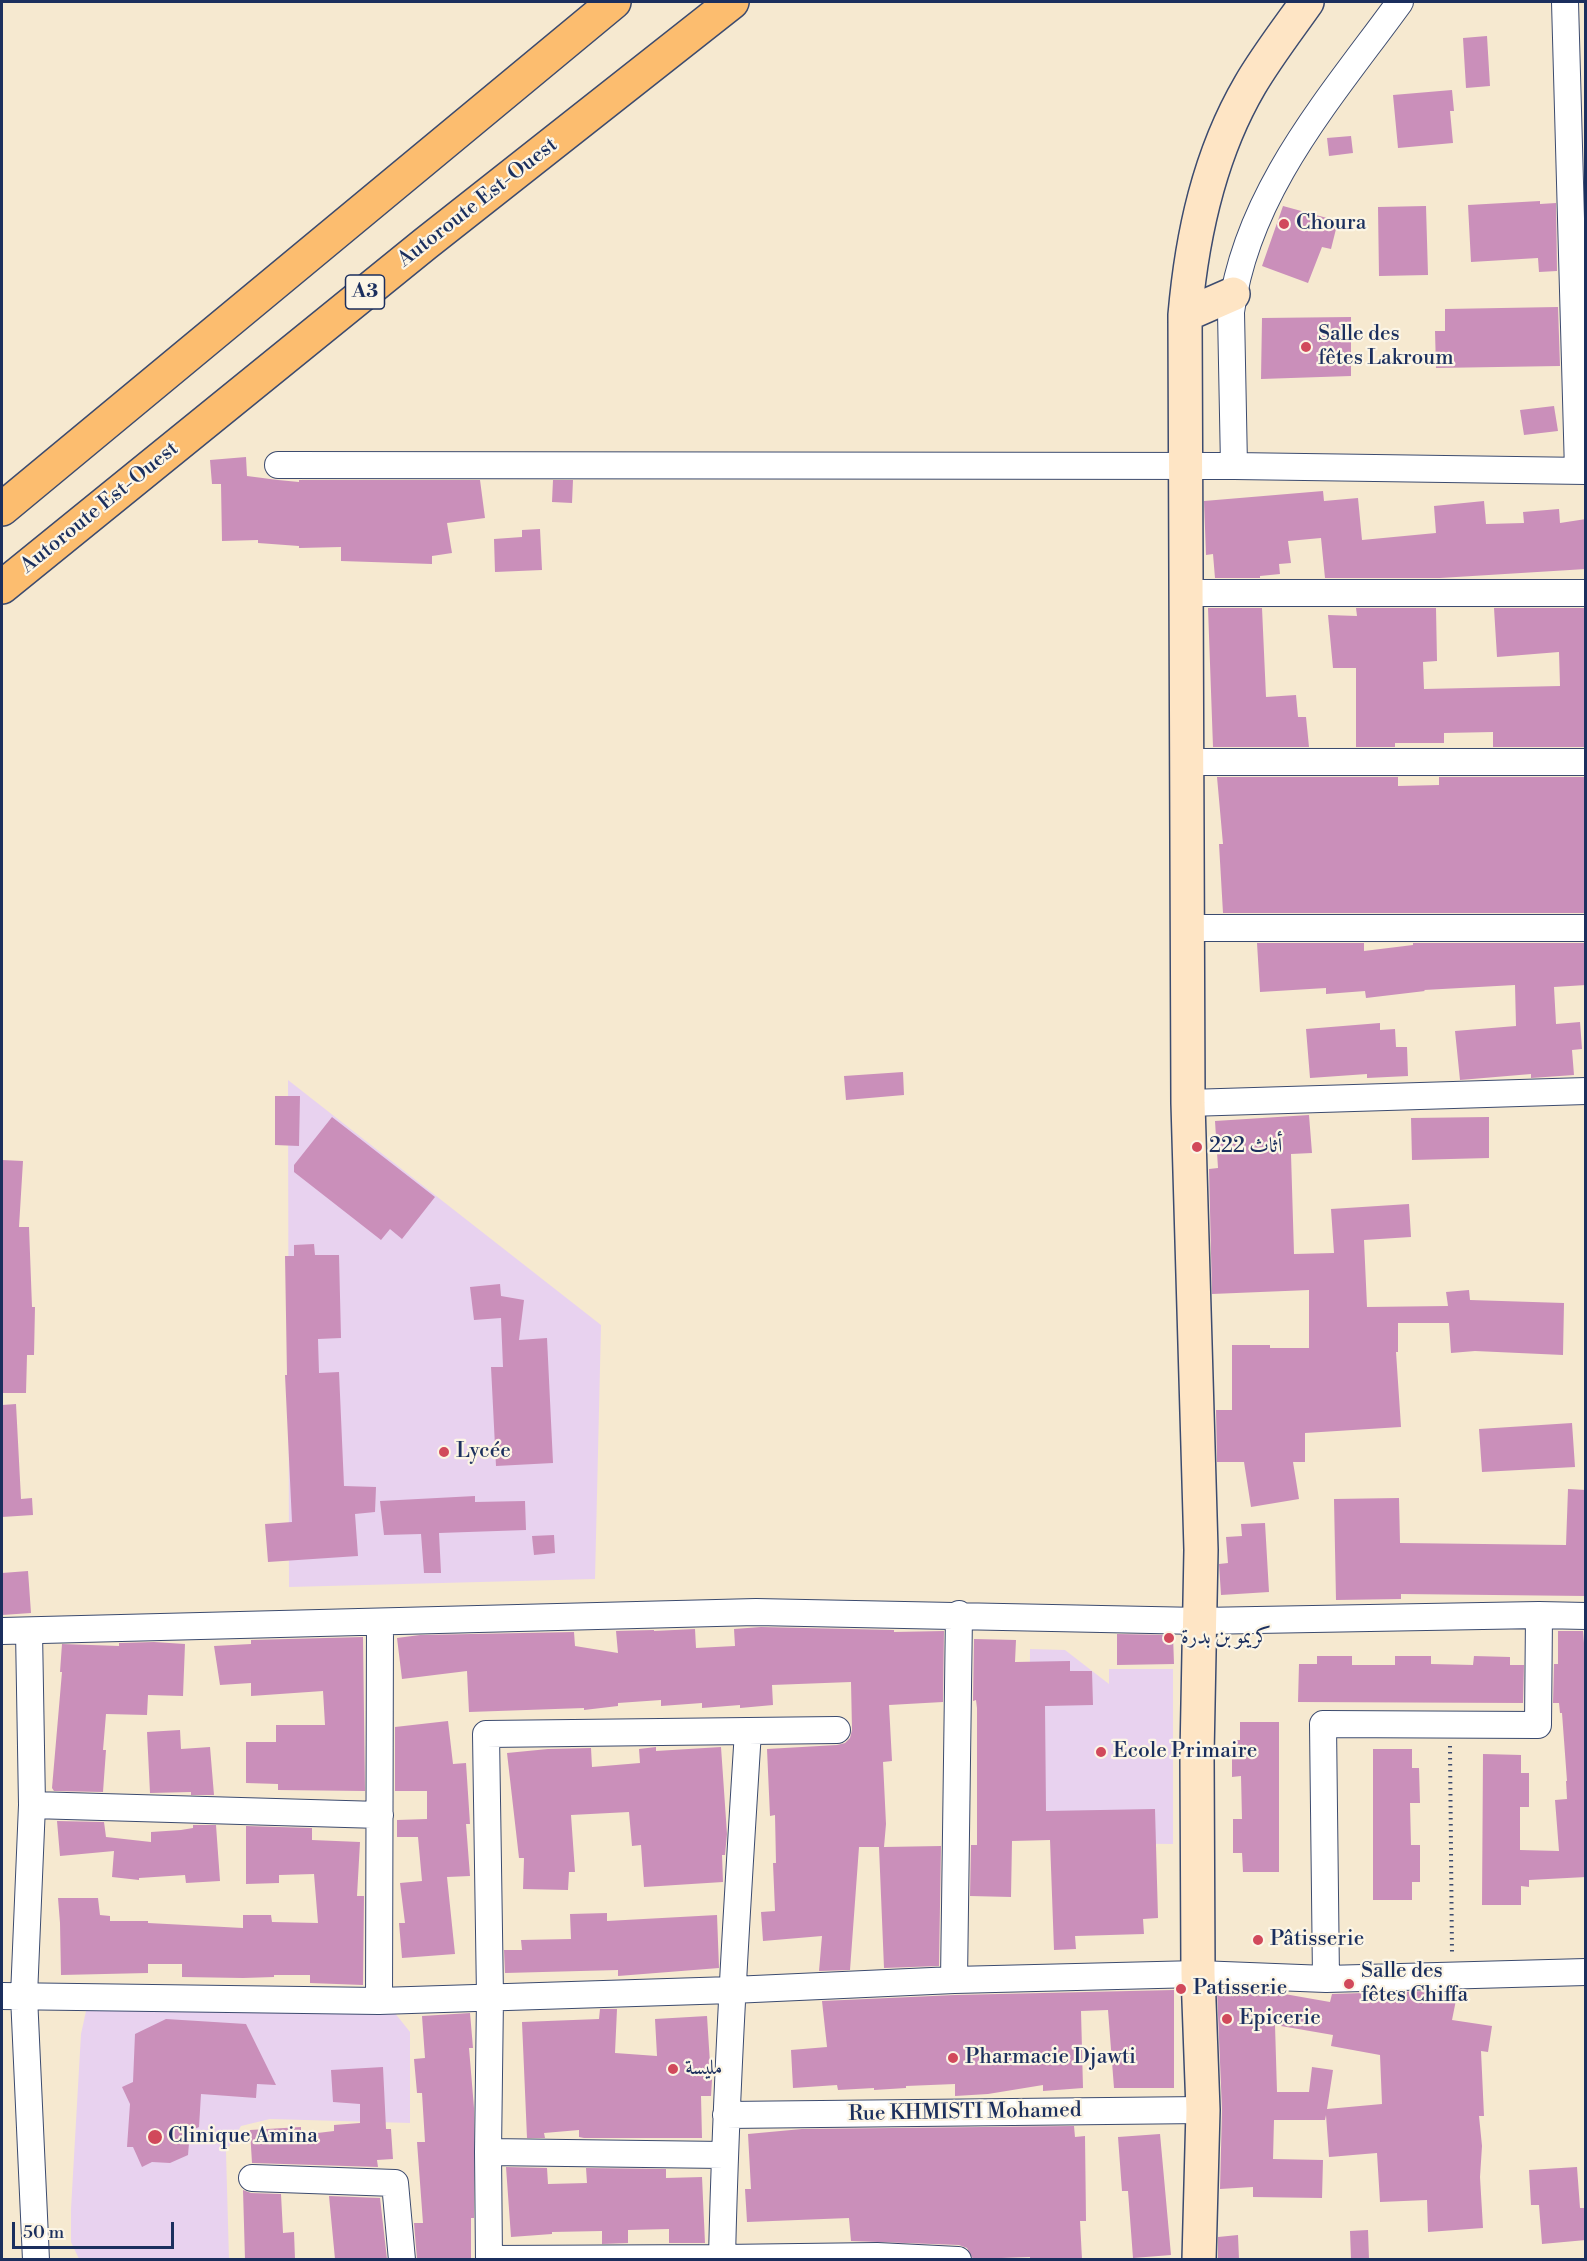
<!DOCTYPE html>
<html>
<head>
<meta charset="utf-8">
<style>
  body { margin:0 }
  #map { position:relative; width:1587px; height:2261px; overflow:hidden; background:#f6e9d0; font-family:"Libre Bodoni",serif }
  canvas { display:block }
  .frame { position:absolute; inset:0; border:3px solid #1b2f5e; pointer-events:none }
  .scale { position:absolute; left:12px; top:2222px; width:162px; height:27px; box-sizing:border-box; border:3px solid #1b2f5e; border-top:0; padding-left:8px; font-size:18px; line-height:21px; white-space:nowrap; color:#1b2f5e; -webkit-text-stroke:4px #fcf5e5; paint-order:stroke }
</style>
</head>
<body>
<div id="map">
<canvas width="1587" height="2261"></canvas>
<div class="frame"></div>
<div class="scale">50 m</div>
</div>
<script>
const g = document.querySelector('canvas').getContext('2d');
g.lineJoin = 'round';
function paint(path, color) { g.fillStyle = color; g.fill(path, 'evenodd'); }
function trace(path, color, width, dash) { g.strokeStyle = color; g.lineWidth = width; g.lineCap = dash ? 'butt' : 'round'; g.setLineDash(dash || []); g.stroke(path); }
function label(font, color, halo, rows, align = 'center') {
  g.font = font + ' "Libre Bodoni",Amiri,serif'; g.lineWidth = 4.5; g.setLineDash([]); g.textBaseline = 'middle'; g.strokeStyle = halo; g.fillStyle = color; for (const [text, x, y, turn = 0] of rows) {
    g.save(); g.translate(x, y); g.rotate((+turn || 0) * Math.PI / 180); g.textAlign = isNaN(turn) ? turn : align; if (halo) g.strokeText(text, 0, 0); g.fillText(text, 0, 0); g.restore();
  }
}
paint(new Path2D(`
  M288,1080l313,245 -6,254 -306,8z
  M1030,1649l35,1 44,34v-15h64v175l-112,-1 -32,-24z
  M88,2002l306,10 16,20v91l-140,-4 -29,7 -15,26 3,107h-150l-8,-17v-33l10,-175z`), '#e8d2ef');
paint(new Path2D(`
  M1487,36l3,50 -24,2 -3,-50z
  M1452,90l2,21h-4l3,32 -55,5 -5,-53z
  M1351,136l2,17 -24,3 -2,-18z
  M1540,201v3l16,-1 1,68 -18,1 -1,-14 -67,4 -3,-57z
  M1283,206l55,15 -7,28 -9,-2 -14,36 -46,-17z
  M1426,206l2,69 -49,1 -1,-69z
  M1558,307l2,59 -124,2 -1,-37h10v-22z
  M1351,317v59l-90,3 1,-61z
  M1554,406l4,25 -34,4 -4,-25z
  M246,457l1,19 31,4 21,2v-2h181l5,38 -38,5 5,30 -20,3v8l-91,-3v-14l-42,1v-2l-41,-3v-3l-36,1 -1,-57h-9l-2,-24z
  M553,480h20l-1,23 -20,-1z
  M1323,491l1,10 34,-3 4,42 74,-7 -2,-27 50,-5 2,23 38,-1 -1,-11 36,-3 1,14 26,-4v50l-146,9h-115l-4,-40 -33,3 3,22 -12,1 1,10 -20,2v2h-45l-2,-24 -7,1 -2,-54z
  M540,529l2,41 -47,2 -1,-33 28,-2v-7z
  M1208,608h54l4,89 30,-2 2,22h8l3,30h-96z
  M1356,608h80l1,53 -14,1 1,27 136,-3 -1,-34 -62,5 -3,-49h92v139h-93v-15l-49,1v10h-49v4h-39v-79h-23l-5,-53 29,1z
  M1217,777h181v9l41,-1v-8h147v136h-363l-4,-69h4z
  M1257,943h107v8l49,-6v-2h173v42l-32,2 2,37 24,-2 2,27 -10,1 2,25 -43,3v-4l-71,6 -5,-49 61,-5 -1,-41 -91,5 1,1 -59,7 -1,-7 -39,3v-6l-66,4z
  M1380,1023v7l15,-1 1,18h11l1,29 -41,2v-4l-57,4 -4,-49z
  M903,1072l1,23 -58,5 -2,-24z
  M275,1096h25l-1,50 -24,-1z
  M1309,1115l3,38 -21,1 3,100 40,-1 -3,-44 78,-5 2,33 -47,3 3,67 81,-1 -2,-14 23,-2 1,10 94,3 -1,52 -88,-4 -24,2 -2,-30h-51v29h-2l5,75 -96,6v29h-12l6,37 -48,8 -7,-45h-27l-1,-52h16v-65h38v3h39v-58l-97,4 -3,-125 9,-1 -3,-47z
  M332,1117l103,80 -33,42 -12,-10 -9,11 -87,-68v-7z
  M1489,1117v41l-77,2 -1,-42z
  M2,1160l21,1 -4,66h10l3,80h3l-1,48h-7l-1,38h-24z
  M314,1244l1,11h24l2,83 -23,1 1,34 20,-1 5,114 32,1 -1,25 -20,2 3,42 -90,6 -3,-38 27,-2 -7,-147h2l-2,-119h9v-11z
  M500,1284l1,12 23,4 -5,40 28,-2 6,125 -57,3 -5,-99h12l-2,-49 -27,2 -4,-33z
  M16,1404l5,95 11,-1 1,17 -31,2v-112z
  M1572,1423l3,44 -93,5 -3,-43z
  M1568,1489l18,1v106l-185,-2v5l-65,1 -2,-101 65,-1 1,45 166,2z
  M475,1496v6l50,-1 1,29 -87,3 2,40h-17l-3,-39 -37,1 -4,-34z
  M1265,1523l4,69 -48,3 -2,-31 9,-1 -2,-26 16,-1 -1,-12z
  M554,1535l1,18 -21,2 -2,-19z
  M28,1571l3,42 -29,2v-42z
  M761,1627l133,3v2l50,-1 -1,71 -54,3 3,56 -9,1 3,62 -2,23 57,-1 -2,120 -55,2 -5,-121h-20l-9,123 -31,1 3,-35 -59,5 -2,-29 14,-1 -2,-48h3l-1,-48 -5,1 -3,-67 70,-4 8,-2 5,-5 2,-8 -1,-48 -79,3 1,20 -33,3v-3l-38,3v-5l-41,3v-6l-43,3v3l-34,4v-2l-115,4 -2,-41 -65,8 -5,-41 23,-3 154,-3 1,14 43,7 -2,-22 38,-1v1l41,-2 1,19 39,-2 -1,-17z
  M1558,1631h25l1,12h2v234l-57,3v7l-8,-1v19h-39l1,-151 38,1v18h8v34h-9v43l39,1 -4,-51 12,-1 -1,-18h1l-5,-68h-2l-1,-10h-6l1,-39h4z
  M1117,1634l56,1 1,29 -57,1z
  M363,1637l2,154 -87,-1v-6l-32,-1v-41h30v-17h49l-2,-34 -72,5v-13l-31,2 -6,-39 37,-2v-4z
  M974,1639l42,1 -1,22 55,-1v10h22l1,34 -48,1 1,105 109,-2 3,109 -15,1 1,15 -69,2 1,13 -22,1 -4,-110 -38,1 -1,56 -41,-1 1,-51h6v-137l-1,-8 -3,1z
  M154,1642l31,2 -2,52 -35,-1 -1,20 -41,-1 -3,36h3l-3,42 -49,-1 -2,-3 10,-116h-2l2,-28 57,2v-3z
  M1317,1656h35v9h43v-9h36v8l42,1 1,-9 36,1v8h14l-1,38 -225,-1 1,-38h18z
  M448,1721l5,43 13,-1 4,61h-4l4,52 -23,1 8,77 -53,4 -3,-35h6l-5,-40 22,-2 -4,-44h-21v-17l30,-1v-28h-32v-64z
  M1240,1722h39v150h-36l-1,-19h-9v-34h9l-1,-43 -9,1v-37h8z
  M180,1730l1,19 29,-2 4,48h-23v-3l-41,1 -3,-61z
  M656,1747v4l65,-4 6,87 -2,21h-3l1,27 -79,5 -3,-42 -9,1 -3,-34 -58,3 4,57h-6l-1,18 -45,-1 1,-31h-5l-12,-105 41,-4 43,-1 1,19 48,-4 -1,-14z
  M1373,1749h39v19h7l1,35h-10l1,42h9v37h-8v18h-39z
  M57,1821l47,1 2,15 45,5v-10l30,-2 12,-2v-3h23l4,56 -34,2 -1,-8 -46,3v2l-27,-3 2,-26 -54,5z
  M246,1826l66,2v12l48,2 -3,54h7l-1,89 -53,-2v-8h-36v2l-31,1 -61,-1v-13h-34v9l-87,2 -1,-52 -2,-25h40l2,17 10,1v5h38v2l95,5v-13h28l1,7 46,1 -4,-49 -35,1v8l-33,1z
  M607,1913v8l110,-6 2,53 -101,8v-6l-113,3 -1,-23h18l-1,-10 50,-1 -1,-25z
  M1174,1990v98h-60l-6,-78 -27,1 2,77 -40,3v-6l-55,9 -33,2v-12l-49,2v2l-32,2v-2l-36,2 -1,-5 -44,3 -2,-38 36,-3 -5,-46 133,-6z
  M1217,1990l56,2 57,10 2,-8 126,-4 -6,30 40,6 -4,26 -7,-1 3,65h-5l3,30 -2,31 3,51 -55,4 -1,-32 -47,2 -3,-49 -48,4 -3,-42 -1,5h-51l-1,39 50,1 -1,38 -69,-1v-10l-33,2 2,-79zM1275,2025l58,10 -2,11 49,9 2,49 -55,5 6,-39 -21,-3 -3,25h-32z
  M600,2009h17l-2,44 42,3 -2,-37 52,-3 4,63 1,1 -1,16h-10l1,42h-118l-5,-1v-7l-35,3 1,5h-18l-5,-116 77,-3z
  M470,2013l3,35h-4l5,60v110h-3v41h-54l-3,-36h9l-6,-81h8l-3,-49h-5l-3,-34 11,-1 -3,-42z
  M166,2019l80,5 30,61 -19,-1 -1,14 -55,-4 -2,33 -9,4 -2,24 -18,8 -18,-1 -10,5 -9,-20h-6l3,-43 -8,-17 11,-5 2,-48z
  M383,2067l3,62h5l2,30 -16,1 1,7 -126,-4 -2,-33 51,-3v8l33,-4v-6l26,-2v-19l-27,-2 -2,-32z
  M1074,2126l1,11 10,-1 1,85h-6l2,38h-52v-2l-57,2 -6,-11 -8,-3 -108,-4 -2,-23 -102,4 -2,-33h6l-3,-55 54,-5z
  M1160,2134l11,121 -38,3 -5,-67h-6l-4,-54z
  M506,2167l41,1 1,16 39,-1 -1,-15 80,1v9l36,-1 3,66h-36v-14l-41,1v13l-26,1v-13l-50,1v2l-41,3z
  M1577,2167l3,41h6v32l-44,4 -3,-39h-8l-2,-35z
  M243,2190l8,3 30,1 2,39 11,-1 1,27h-50z
  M329,2196l51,2 7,61h-52z
  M1368,2230l1,29h-18l-1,-28z
  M1238,2235l1,24h-21v-22z`), '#ca8fba');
const minor = new Path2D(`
  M1565,2l13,469
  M278,465l956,1 352,5
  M1234,466l-3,-154c16,-121 100,-215 169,-310
  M1187,593h399
  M1187,762h399
  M1187,928h399
  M1188,1103l398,-12
  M2,1631l754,-19 444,9 339,-6 47,1
  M29,1631l3,174 -8,191 12,264
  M748,1731l89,-1
  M32,1805l348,10
  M1326,1979l-3,-255 215,1 1,-110
  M954,1980l5,-366
  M2,1996l377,5 353,-11 222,-10 244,-6 128,5 260,-7
  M379,2001l1,-379
  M726,2115l477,-5
  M488,2152l236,3
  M252,2178l143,5 7,77
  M722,2258l155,-2 81,4
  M489,2260l-1,-108 2,-155 -4,-263 262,-3c-11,175 -22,351 -26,527l-233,1`);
const secondary = new Path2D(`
  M1185,315l48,-21
  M1199,2260l4,-150 -5,-136 -1,-219 4,-205 -13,-447 -3,-788c7,-80 24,-160 65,-230 17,-29 38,-56 57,-83`);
const motorway = new Path2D(`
  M2,509l612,-507
  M2,587l423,-343 307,-242`);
trace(minor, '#3c4b6f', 28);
trace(secondary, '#3c4b6f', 36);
trace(motorway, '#3c4b6f', 36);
trace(new Path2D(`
  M1450,1746l2,209`), '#3c4b6f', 4, [1.5, 4.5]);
trace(minor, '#fff', 26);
trace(secondary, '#fee5c5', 33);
trace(motorway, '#fcbd6f', 33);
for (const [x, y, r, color] of [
  [1284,224,6,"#d1495b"],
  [1306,347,6,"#d1495b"],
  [1197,1147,6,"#d1495b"],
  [444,1452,6,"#d1495b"],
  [1169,1638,6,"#d1495b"],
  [1101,1752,6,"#d1495b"],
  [1258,1940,6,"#d1495b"],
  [1349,1984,6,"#d1495b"],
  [1181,1989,6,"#d1495b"],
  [1227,2019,6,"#d1495b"],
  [953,2058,6,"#d1495b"],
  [673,2069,6,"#d1495b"],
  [155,2137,8,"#d1495b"]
]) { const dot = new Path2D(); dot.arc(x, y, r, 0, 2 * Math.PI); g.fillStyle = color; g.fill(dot); trace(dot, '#fcf5e5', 2); }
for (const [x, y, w] of [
  [365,292,39]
]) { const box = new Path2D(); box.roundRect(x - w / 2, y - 17, w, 34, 4.5); g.fillStyle = '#fcf5e5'; g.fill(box); trace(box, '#1b2f5e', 1.5); }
label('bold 20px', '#1b2f5e', null, [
  ["A3",365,292]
]);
label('21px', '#1b2f5e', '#fcf5e5', [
  ["Autoroute Est-Ouest",478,203,-38],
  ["Autoroute Est-Ouest",100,508,-39],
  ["Rue KHMISTI Mohamed",965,2113,-1]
]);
label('21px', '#1b2f5e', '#fcf5e5', [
  ["Choura",1296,224],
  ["Salle des",1318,335],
  ["fêtes Lakroum",1318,359],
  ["أثاث 222",1209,1147],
  ["Lycée",456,1452],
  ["كريمو بن بدرة",1181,1638],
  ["Ecole Primaire",1113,1752],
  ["Pâtisserie",1270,1940],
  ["Salle des",1361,1972],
  ["fêtes Chiffa",1361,1996],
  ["Patisserie",1193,1989],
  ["Epicerie",1239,2019],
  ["Pharmacie Djawti",965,2058],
  ["مليسة",685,2069],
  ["Clinique Amina",168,2137]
], 'left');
</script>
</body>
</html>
